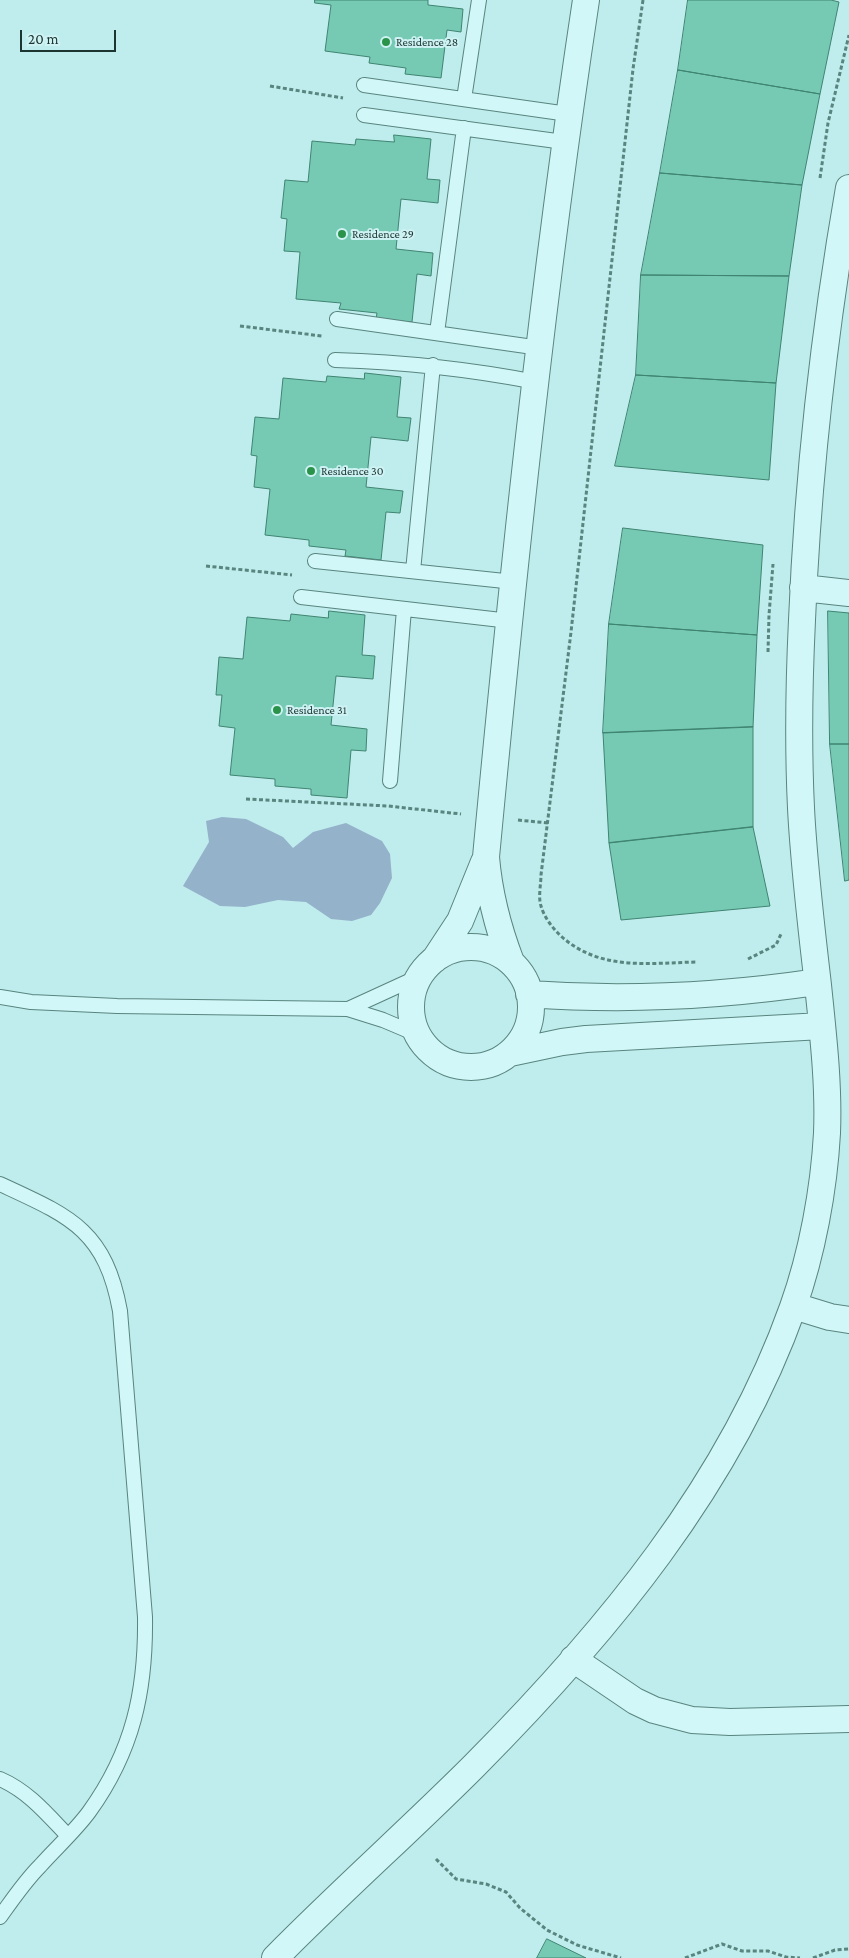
<!DOCTYPE html>
<html>
<head>
<meta charset="utf-8">
<style>
  body { margin:0 }
  #map { position:relative; width:849px; height:1958px; overflow:hidden; background:#bfeced; font-family:"Crimson Pro",serif }
  canvas { display:block }
  .scale { position:absolute; left:20px; top:30px; width:96px; height:22px; box-sizing:border-box; border:2px solid #1c3530; border-top:0; padding-left:6px; font-size:15px; line-height:18px; white-space:nowrap; color:#1c3530; -webkit-text-stroke:4px #cff3f4; paint-order:stroke }
</style>
</head>
<body>
<div id="map">
<canvas width="849" height="1958"></canvas>
<div class="scale">20 m</div>
</div>
<script>
const g = document.querySelector('canvas').getContext('2d');
g.lineJoin = 'round';
function paint(path, color) { g.fillStyle = color; g.fill(path, 'evenodd'); }
function trace(path, color, width, dash) { g.strokeStyle = color; g.lineWidth = width; g.lineCap = dash ? 'butt' : 'round'; g.setLineDash(dash || []); g.stroke(path); }
function label(font, color, halo, rows, align = 'center') {
  g.font = font + ' "Crimson Pro",serif'; g.lineWidth = 4; g.setLineDash([]); g.textBaseline = 'middle'; g.strokeStyle = halo; g.fillStyle = color; for (const [text, x, y, turn = 0] of rows) {
    g.save(); g.translate(x, y); g.rotate((+turn || 0) * Math.PI / 180); g.textAlign = isNaN(turn) ? turn : align; if (halo) g.strokeText(text, 0, 0); g.fillText(text, 0, 0); g.restore();
  }
}
paint(new Path2D(`
  M222,817l24,2 37,18 10,11 20,-16 33,-9 36,18 8,13 2,24 -12,25 -9,12 -19,6 -21,-2 -25,-17 -28,-2 -33,7 -25,-1 -37,-20 26,-44 -3,-21z`), '#94b2ca');
const building = new Path2D(`
  M315,0h113v5l35,4 -2,23 -14,-2 -6,48 -36,-4 1,-6 -37,-5 1,-6 -45,-6 6,-46 -16,-2z
  M688,0h143l8,2 -19,92 -142,-24z
  M678,70l142,24 -18,91 -142,-12z
  M394,135l37,4 -4,40 13,1 -2,23 -37,-4 -5,50 37,4 -2,23 -14,-2 -5,48 -36,-3 1,-6 -38,-4 2,-6 -45,-4 4,-47 -16,-1 3,-32 -6,-1 4,-38 23,2 4,-41 43,4 1,-6 38,3z
  M660,173l142,12 -13,91 -148,-1z
  M641,275l148,1 -13,107 -140,-8z
  M365,373l36,4 -4,40 14,1 -3,23 -37,-4 -5,50 37,4 -3,22 -14,-1 -5,48 -36,-4 1,-6 -37,-4v-6l-44,-5 5,-46 -16,-2 3,-31 -6,-1 4,-38 24,2 4,-41 43,4 1,-6 37,3z
  M636,375l140,8 -7,97 -154,-14z
  M623,528l140,17 -6,90 -148,-11z
  M329,611l36,4 -3,40 13,1 -2,23 -37,-3 -5,49 36,4 -1,22 -15,-1 -4,48 -36,-3v-6l-36,-3v-7l-45,-4 5,-47 -16,-2 3,-31h-6l3,-38 24,2 4,-42 43,4 1,-7 37,4z
  M828,611l21,2v131h-19z
  M609,624l148,11 -4,92 -150,6z
  M753,727v100l-144,16 -6,-110z
  M830,744h19v136l-4,1z
  M753,827l17,79 -149,14 -12,-77z
  M547,1939l39,19h-49z`);
paint(building, '#76cab4');
trace(building, '#3f8470', 1);
const service = new Path2D(`
  M364,85l204,29
  M464,99l15,-99
  M364,115l200,27
  M337,319l203,29
  M437,333l27,-205
  M335,360c68,2 134,9 201,22
  M315,561l199,21
  M413,571l20,-206
  M301,597l209,24
  M390,781l14,-172
  M0,997l31,5 86,4 231,3 35,11 33,14
  M348,1009l72,-33
  M0,1184c69,32 105,45 120,127l25,306c1,74 -12,134 -56,195 -14,19 -33,36 -49,54 -15,15 -28,34 -40,51
  M0,1779c28,12 47,35 68,57`);
const minor = new Path2D(`
  M803,588l46,5
  M411 1007a60 60 0 1 1 120 0a60 60 0 1 1-120 0Z
  M435,959l25,-38 24,-59
  M511,962c-13,-34 -22,-69 -25,-105 27,-286 57,-573 100,-857
  M529,994c96,7 193,2 288,-12
  M510,1053l52,-11 24,-3 236,-13
  M794,1306l36,11 19,3
  M573,1659l62,42 19,9 38,10 38,2 119,-3
  M275,1958c65,-66 134,-127 199,-192 131,-132 256,-281 319,-459 19,-53 31,-118 34,-174 2,-49 -4,-99 -9,-148 -7,-59 -14,-118 -17,-177 -3,-62 -2,-126 1,-188 6,-145 22,-289 47,-432`);
trace(service, '#58857e', 16);
trace(minor, '#58857e', 28);
trace(new Path2D(`
  M643,0l-10,69 -62,563 -30,243c0,9 -3,22 0,31 3,11 12,23 21,31 39,34 86,26 135,25
  M270,86l73,12
  M820,178l8,-55 21,-88
  M240,326l82,10
  M206,566l86,9
  M768,652l1,-37 4,-51
  M246,799l142,7 73,8
  M518,820l30,3
  M748,959l28,-14 5,-11
  M436,1859l20,20 30,5 20,8 14,16 27,22 30,15 44,13
  M685,1958l37,-14 20,7h26l18,6 14,1
  M813,1958l22,-8 14,-1`), '#58857e', 3, [4, 2.5]);
trace(service, '#d2f7f8', 14);
trace(minor, '#d2f7f8', 26);
for (const [x, y, r, color] of [
  [386,42,5,"#29934a"],
  [342,234,5,"#29934a"],
  [311,471,5,"#29934a"],
  [277,710,5,"#29934a"]
]) { const dot = new Path2D(); dot.arc(x, y, r, 0, 2 * Math.PI); g.fillStyle = color; g.fill(dot); trace(dot, '#cff3f4', 2); }
label('12px', '#1c3530', '#cff3f4', [
  ["Residence 28",396,42],
  ["Residence 29",352,234],
  ["Residence 30",321,471],
  ["Residence 31",287,710]
], 'left');
</script>
</body>
</html>
